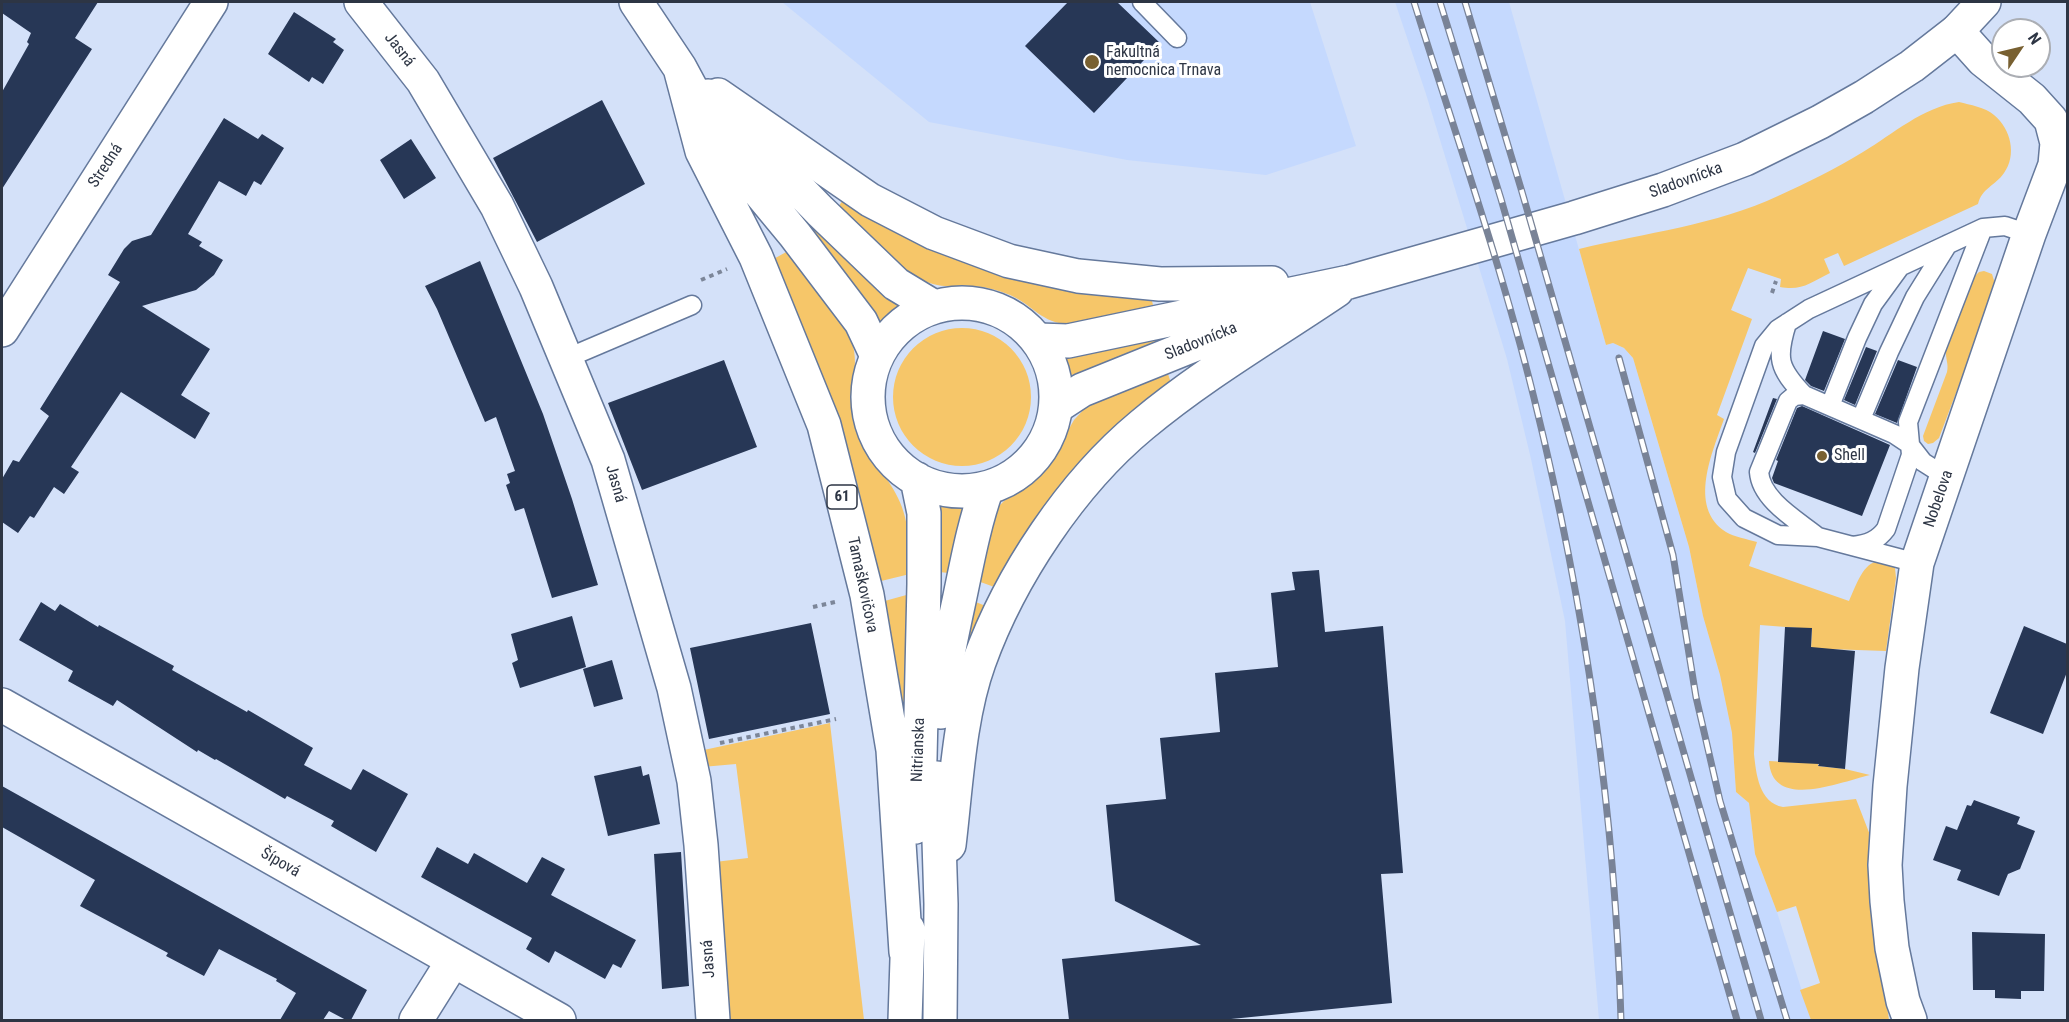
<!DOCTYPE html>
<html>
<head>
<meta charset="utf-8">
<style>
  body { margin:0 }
  #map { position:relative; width:2069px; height:1022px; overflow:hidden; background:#d4e1f9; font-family:"Roboto Condensed",sans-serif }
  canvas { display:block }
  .frame { position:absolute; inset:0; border:3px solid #2d3544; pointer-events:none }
  .north { position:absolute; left:1991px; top:18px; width:60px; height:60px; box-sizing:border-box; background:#fff; border:2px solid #abaeb4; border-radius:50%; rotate:55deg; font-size:16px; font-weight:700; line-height:24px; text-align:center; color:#2d3544 }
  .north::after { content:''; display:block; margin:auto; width:21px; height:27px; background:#786031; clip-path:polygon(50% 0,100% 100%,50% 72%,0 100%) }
</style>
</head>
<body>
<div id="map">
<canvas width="2069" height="1022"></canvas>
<div class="frame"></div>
<div class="north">N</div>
</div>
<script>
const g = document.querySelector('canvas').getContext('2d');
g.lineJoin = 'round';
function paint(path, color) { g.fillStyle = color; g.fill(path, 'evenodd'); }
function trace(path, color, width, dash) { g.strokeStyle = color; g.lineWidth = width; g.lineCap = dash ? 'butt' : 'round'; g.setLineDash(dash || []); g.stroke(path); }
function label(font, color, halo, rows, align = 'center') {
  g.font = font + ' "Roboto Condensed",sans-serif'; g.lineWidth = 6; g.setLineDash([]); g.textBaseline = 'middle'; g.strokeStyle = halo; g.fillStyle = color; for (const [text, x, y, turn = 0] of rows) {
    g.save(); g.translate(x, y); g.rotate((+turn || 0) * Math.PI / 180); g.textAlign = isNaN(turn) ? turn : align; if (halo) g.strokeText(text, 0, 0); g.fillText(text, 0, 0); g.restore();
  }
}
paint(new Path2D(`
  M782,2h528l46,144 -90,29 -139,-15 -198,-38z
  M1395,2h114l97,343 7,-2 11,5 9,10 10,34 46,155 14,69 17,59 12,58 4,59 13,11 6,51 22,58 34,108h-212l-34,-399 -34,-162 -24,-100 -81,-265z`), '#c5d9fe');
paint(new Path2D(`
  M1959,102c11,3 26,5 35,13 17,14 23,40 10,58 -9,13 -22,15 -26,31l-134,62 -6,-13 -14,6 6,14c-20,10 -28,18 -50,14l1,-8 -33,-11 -17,42 21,9 -35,96 7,4c-11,32 -37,88 2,113 8,5 21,7 31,10l-8,24 100,35c9,-19 18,-54 46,-33l1,10 -10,73 -58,-2 -10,117 27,3 25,6c-30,7 -98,36 -101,-14l36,2 7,-134 -52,-4 -6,129c2,19 5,49 29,53l73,-8 14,36 2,68 17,117h-78l-11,-30 20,-7 -24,-77 -19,6 -22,-58 -6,-51 -13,-11 -4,-59 -12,-58 -17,-59 -14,-69 -56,-189 -9,-10 -11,-5 -7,2 -27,-96c66,-16 137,-24 199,-53 29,-13 57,-27 85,-44 30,-18 60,-45 96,-50z
  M846,196l304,97 3,12 -82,20c-32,-3 -35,-18 -61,-30 -12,-5 -27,-9 -40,-9 -13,-1 -24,2 -37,-2 -34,-8 -70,-52 -95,-77z
  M818,228l81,78 -10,7 -9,9 -69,-87z
  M788,251c18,24 58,68 65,95 7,27 -8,56 4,86 9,25 30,42 41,66 12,24 11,50 12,76l-33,8 -107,-321z
  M1984,271l8,3 4,13 -57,151 -6,5 -5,1 -4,-3 -1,-5 24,-64c2,-8 -2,-14 -1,-23l29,-73 4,-4z
  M893 397a69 69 0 1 1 138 0a69 69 0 1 1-138 0Z
  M1158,334l3,11 -92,31 -4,-18z
  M1167,371l4,12 -174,205 -22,-8 18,-68 11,-11 33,-25 14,-16 23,-40 13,-14z
  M941,505l23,2 -15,66 -10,-1v-65z
  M910,594l-1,170 -28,-162z
  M971,600l17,7 -36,81z
  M830,723l34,297h-142l-7,-158 33,-4 -12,-94 -34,3 -3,-16z`), '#f6c669');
paint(new Path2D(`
  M2,2h96l-23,36 17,11 -90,140v-97l27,-48 -2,-2 4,-9 -29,-20z
  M1068,2h49l43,41 -66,70 -69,-67z
  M294,12l42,27 -3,3 11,8 -21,34 -11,-7 -3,5 -41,-28z
  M602,100l43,84 -108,58 -44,-84z
  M224,118l34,21 4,-5 22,14 -23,37 -7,-4 -8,15 -27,-15 -31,53 14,8 -3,4 24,14 -9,15 -18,15 -54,16 68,43 -29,46 29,18 -15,26 -74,-47 -50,75 8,5 -15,22 -10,-7 -20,31 -4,-2 -12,17 -16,-11v-43l11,-19 6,2 30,-46 -9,-7 80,-127 -12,-7 16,-26 8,-8 19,-6z
  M411,139l25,39 -32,21 -24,-39z
  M480,261l63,153 29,85 26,86 -46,13 -28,-90 -9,3 -9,-26 4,-2 -3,-9 8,-3 -19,-54 -11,5 -48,-113 -12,-23z
  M1823,331l22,8 -21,52 -13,-5 -6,-6z
  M1866,347l11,4 -22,54 -11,-5z
  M724,360l33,87 -115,43 -34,-87z
  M1898,360l19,7 -20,56 -22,-9z
  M1773,398l4,1 -22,54 -2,-1z
  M1802,406l88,39 -28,71 -88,-33 -2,-5 6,-17 -2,-1 21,-52z
  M1319,570l6,62 58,-6 20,247 -22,1 11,129 -171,17h-152l-7,-61 139,-14 -86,-44 -9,-96 60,-6 -6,-61 60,-6 -5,-59 63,-6 -7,-74 24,-3 -3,-18z
  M41,602l14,9 5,-7 38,23 1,-2 75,41 -2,4 75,42 1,-2 65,38 -9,17 47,25 12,-21 45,25 -32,58 -45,-26 3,-5 -47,-25 -2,3 -69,-40 -1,1 -17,-10 -1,2 -80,-52 -4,6 -45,-25 5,-10 -54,-31z
  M572,616l14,51 -66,21 -8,-25 6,-3 -7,-26z
  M811,623l19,91 -121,25 -19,-91z
  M2024,626l43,18v28l-24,62 -53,-21z
  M1785,627l27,1 -1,19 44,4 -10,118 -27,-3 1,-2 -41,-2z
  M612,660l11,39 -29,8 -11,-38z
  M641,766l2,10 6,-2 11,50 -52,12 -14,-60z
  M2,786l365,204 -16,30h-5l-17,-9 -6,9h-43l16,-27 -20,-12 1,-2 -58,-30 -15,27 -38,-20 2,-3 -88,-47 15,-26 -93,-53z
  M1974,800l46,17 -3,7 18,7 -15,38 -12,5 -9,22 -42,-16 4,-10 -28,-10 13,-34 11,4 10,-25 4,1z
  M437,847l31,17 6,-11 53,30 15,-26 23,12 -14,26 85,45 -15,28 -8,-4 -8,15 -50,-28 -6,12 -23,-14 6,-11 -111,-61z
  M681,852l8,134 -27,3 -8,-135z
  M1972,932l73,2 -1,57h-23v8l-26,-1v-8h-22z`), '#273756');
const service = new Path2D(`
  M1142,2l35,36
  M1787,323c-11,35 -9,45 17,72
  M565,359l127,-54
  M1830,406l27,-68 16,-34 27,-37
  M1861,419l28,-67 26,-55 33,-53
  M1818,537c-21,-17 -57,-37 -59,-65l29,-71 6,-5 10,-1 90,39 15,10 14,18 11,7 14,4
  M1853,546c15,-2 24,-5 33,-17l25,-74 -3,-33 75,-194
  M1917,563l-99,-26 -40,-2 -34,-17 -17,-19 -5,-22 4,-25 38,-106 14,-17 31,-20 174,-81 22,-2 24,8`);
const minor = new Path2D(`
  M361,2l62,79 74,125 39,81 72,173 66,228 20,93 7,64 12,175
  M2,330l209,-328
  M2,705l557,315
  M416,1020l37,-59
  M1910,1020l-7,-19 -11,-53 -5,-47 -2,-36 5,-79 12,-118 15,-105 112,-329 26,-69 2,-22 -6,-23 -19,-21 -49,-39 -26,-29`);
const tertiary = new Path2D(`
  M718,95l152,105 64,33 75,28 69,15 82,8 112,-1
  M1038,340l30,1 281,-59 225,-64 89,-28 82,-31 75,-37 44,-25 48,-31 45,-35 27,-29
  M1056,407l26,-17 191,-77
  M949,845c7,-58 10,-128 30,-183 31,-86 93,-179 163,-237 61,-51 130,-91 195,-135`);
const primary = new Path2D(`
  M636,2l44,66 43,80 72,87 66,87 16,34
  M680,68l22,83 54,106 68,168 43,170 26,155 13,202
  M708,96l112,115 76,73 38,23
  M868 397a94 94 0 1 1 188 0a94 94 0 1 1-188 0Z
  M941,712c2,-38 10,-74 18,-111 8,-38 15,-77 28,-113
  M937,778l4,126 -1,116
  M915,827l5,-69 4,-174v-71l-7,-34
  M905,1020l3,-91`);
trace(service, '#65799c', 21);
trace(minor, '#65799c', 36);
trace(tertiary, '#65799c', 36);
trace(primary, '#65799c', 36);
trace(new Path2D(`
  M701,280l26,-11
  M1772,293l4,-12
  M813,607l22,-5
  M720,743l116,-24`), '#7c8699', 4, [4.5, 4.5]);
trace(service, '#fff', 18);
trace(minor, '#fff', 33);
trace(tertiary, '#fff', 33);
trace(primary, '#fff', 33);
const rail = new Path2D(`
  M1414,2c41,131 87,262 120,396 50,203 81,413 87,622
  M1440,2l61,197 236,821
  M1465,2l57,190 239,828
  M1619,358l54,197 23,142 24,104 67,219`);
trace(rail, '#798397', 7);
trace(rail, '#fff', 4.5, [14]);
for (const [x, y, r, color] of [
  [1092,62,8,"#786031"],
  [1822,456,6,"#786031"]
]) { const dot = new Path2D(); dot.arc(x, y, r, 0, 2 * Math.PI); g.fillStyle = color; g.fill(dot); trace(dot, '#fff', 2); }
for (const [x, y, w] of [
  [842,497,30]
]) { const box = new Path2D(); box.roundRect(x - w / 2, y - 12, w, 24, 4.5); g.fillStyle = '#fff'; g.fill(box); trace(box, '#2d3544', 1.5); }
label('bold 15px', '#2d3544', null, [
  ["61",842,497]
]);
label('16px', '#2d3544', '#fff', [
  ["Jasná",399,50,52],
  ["Stredná",106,166,-57],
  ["Sladovnícka",1686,181,-20],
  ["Sladovnícka",1201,342,-22],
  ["Jasná",615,484,74],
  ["Nobelova",1939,499,-71],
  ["Tamaškovičova",862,585,78],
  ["Nitrianska",919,750,-88],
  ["Šípová",280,863,30],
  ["Jasná",709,959,-94]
]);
label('16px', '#2d3544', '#fff', [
  ["Fakultná",1106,53],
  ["nemocnica Trnava",1106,71],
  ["Shell",1834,456]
], 'left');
</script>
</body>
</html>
